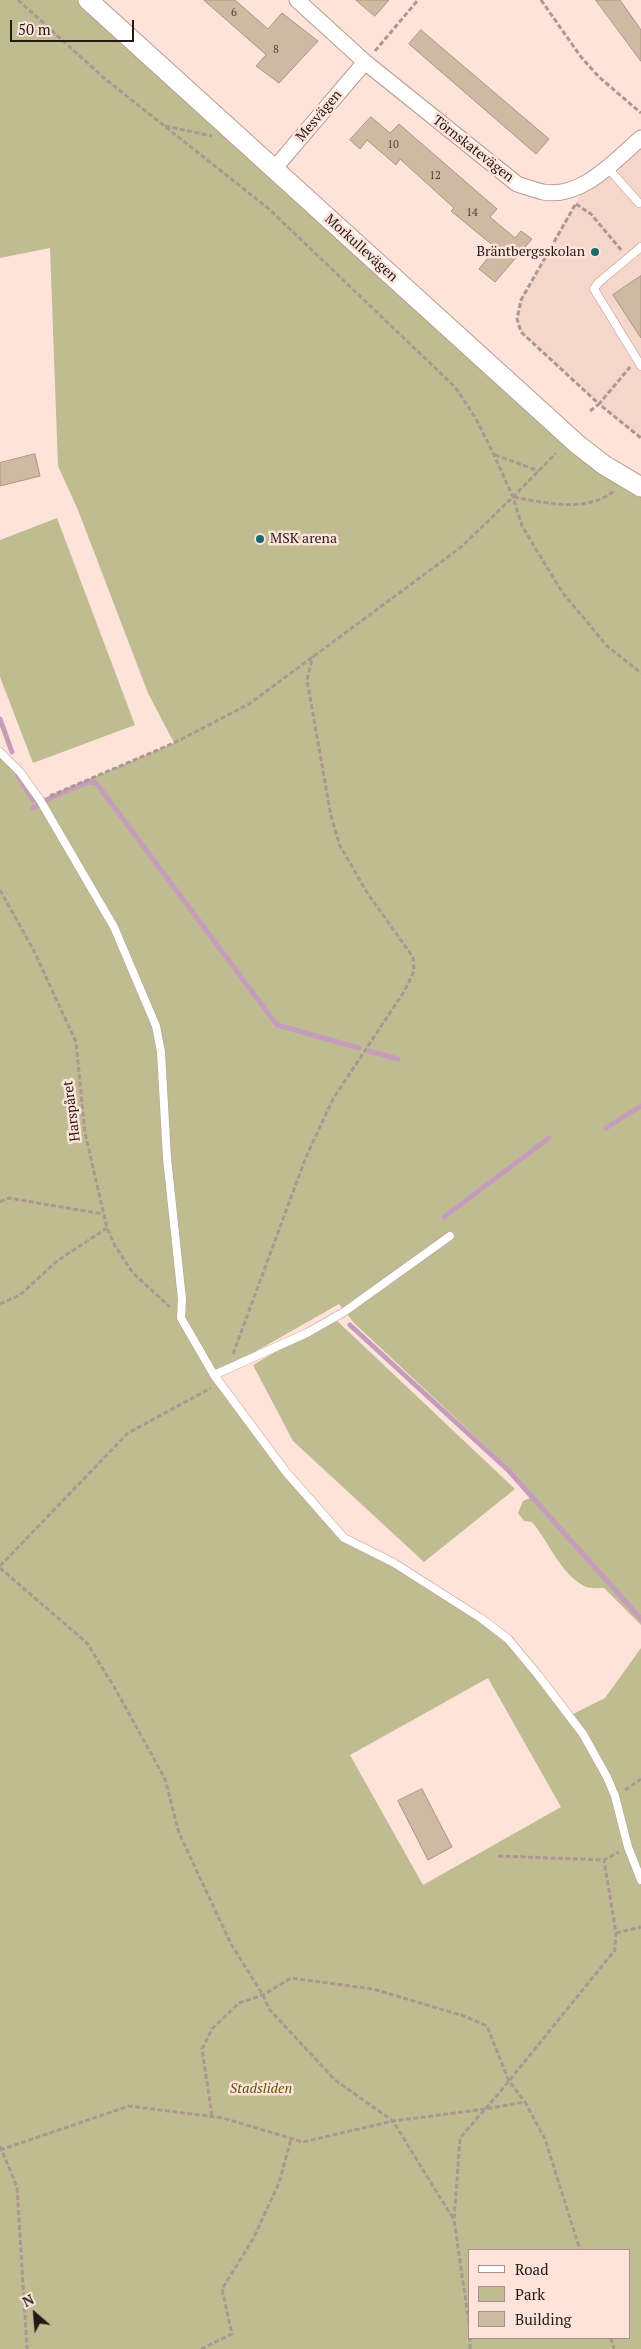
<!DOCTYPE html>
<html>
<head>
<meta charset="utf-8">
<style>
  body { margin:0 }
  #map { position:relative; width:641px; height:2349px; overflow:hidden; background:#fde3da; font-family:"PT Serif",serif }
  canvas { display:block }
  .legend { position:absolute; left:468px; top:2249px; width:162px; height:90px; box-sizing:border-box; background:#fde3da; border:1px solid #a6928b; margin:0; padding:6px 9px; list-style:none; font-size:15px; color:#241915 }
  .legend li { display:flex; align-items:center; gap:10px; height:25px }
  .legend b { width:25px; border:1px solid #a6928b }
  .north { position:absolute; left:10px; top:2289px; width:50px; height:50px; -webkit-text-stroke:4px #fde3da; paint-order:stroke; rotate:333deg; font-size:14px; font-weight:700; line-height:20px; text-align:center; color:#241915 }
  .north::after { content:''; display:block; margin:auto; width:18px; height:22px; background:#241915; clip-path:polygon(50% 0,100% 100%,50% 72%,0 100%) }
  .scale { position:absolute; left:10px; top:20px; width:124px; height:22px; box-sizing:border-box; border:2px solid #241915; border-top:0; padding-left:6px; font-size:15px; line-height:18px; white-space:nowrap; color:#241915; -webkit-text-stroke:4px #fde3da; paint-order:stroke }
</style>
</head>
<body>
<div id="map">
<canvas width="641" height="2349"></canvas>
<ul class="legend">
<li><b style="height:6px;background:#fff"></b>Road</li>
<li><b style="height:14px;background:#bfbc91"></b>Park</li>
<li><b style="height:14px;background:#cebaa3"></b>Building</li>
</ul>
<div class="north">N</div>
<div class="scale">50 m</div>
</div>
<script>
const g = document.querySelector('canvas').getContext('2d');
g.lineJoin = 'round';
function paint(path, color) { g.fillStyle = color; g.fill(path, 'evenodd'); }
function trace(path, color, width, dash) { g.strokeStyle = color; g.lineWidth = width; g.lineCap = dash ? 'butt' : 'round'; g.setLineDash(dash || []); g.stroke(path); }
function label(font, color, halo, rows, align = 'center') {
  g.font = font + ' "PT Serif",serif'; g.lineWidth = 5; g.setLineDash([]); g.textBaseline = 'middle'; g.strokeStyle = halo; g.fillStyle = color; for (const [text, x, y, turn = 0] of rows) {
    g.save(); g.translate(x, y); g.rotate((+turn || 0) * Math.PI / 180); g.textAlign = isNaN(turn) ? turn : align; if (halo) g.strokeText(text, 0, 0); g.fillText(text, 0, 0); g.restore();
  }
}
paint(new Path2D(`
  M641,138v300l-42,-34 -78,-72 -4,-12 4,-20 66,-117z`), '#f6d5ca');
paint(new Path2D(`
  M0,0h88l380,344 173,143v1138l-37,-37c-6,0 -15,1 -20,-2 -24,-13 -35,-44 -52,-64l-8,-1 -6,-8 5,-12 11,-5 -21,-24 -159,-149 -15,-19 -125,71 72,97 58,66 50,25 114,75 61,78 36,-18 36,-50v701h-641v-1597l40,48 134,-57 -26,-50 -70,-183 -20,-44 -8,-218 -50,10zM488,1678l73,129 -138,78 -73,-130zM470,2250h160v88h-160z
  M57,518l78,207 -102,38 -33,-86v-137z
  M334,1318l181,171 -91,73 -131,-121 -40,-76z`), '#bfbc91');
trace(new Path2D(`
  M0,719l12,33
  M18,776l15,24
  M44,801l44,-19 8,1 181,242 82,23
  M33,808l5,-3
  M369,1051l29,8
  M606,1128l35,-22
  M444,1217l105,-79
  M350,1325l159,146 132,148`), '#c69cbb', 5);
const building = new Path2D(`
  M204,0h31l33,29 14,-16 36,28 -39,42 -23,-17 10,-11z
  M356,0h33l-14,16z
  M596,0h24l21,30v31z
  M421,30l128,109 -13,15 -127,-110z
  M371,117l19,16 9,-9 98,85 -7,8 25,21 6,-7 11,8 -37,43 -16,-13 17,-21 -45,-37 3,-3 -54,-49 -4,6 -29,-25 -7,9 -10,-9z
  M641,276v62l-28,-43z
  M35,454l5,22 -40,10v-23z
  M422,1789l30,58 -24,13 -30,-59z`);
paint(building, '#cebaa3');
trace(building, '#a99680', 1);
const service = new Path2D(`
  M607,167l32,36
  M641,247l-43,36 -4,6 47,77
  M0,752l20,20 20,28 74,127 42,99 5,26 6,106 15,141 -1,19 33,57 72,97 58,66 50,25 88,56 26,20 30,36 45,59 24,43 8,19 13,51 13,33
  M214,1375l93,-42 37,-21 106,-76`);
const minor = new Path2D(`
  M297,0l68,62 152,122c9,3 18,6 26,8 39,7 72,-32 98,-54
  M274,169l91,-107`);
const tertiary = new Path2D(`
  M88,0l489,444 27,21 37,22`);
trace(service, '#ba9c91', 9);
trace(minor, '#ba9c91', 17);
trace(tertiary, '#ba9c91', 21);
trace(new Path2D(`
  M18,0l86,78 165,131 186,178 20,30 19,38 19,42 9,29 40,66 45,54 34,27
  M541,0l40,57 18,20 42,36
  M375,51l43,-51
  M165,126l47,10
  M576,204l15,10 31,37
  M575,205l-54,95 -4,19 4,13 78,72 31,-37
  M590,411l9,-7 42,34
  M495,455l44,16
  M514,497c32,6 72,16 100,-6
  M50,796l124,-53 75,-39 211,-156 53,-51 43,-44
  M0,890l34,61 42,91 9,91 22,95 8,18 18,27 37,34
  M0,1202l9,-4 94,16
  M0,1304l20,-9 37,-34 50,-33
  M233,1354l73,-197 27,-58 72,-109 9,-19 -1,-14 -45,-63 -28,-48 -9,-30 -24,-136 6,-24
  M0,1566l128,-133 83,-45
  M0,1568l87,75 29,47 49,89 14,54 52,111 32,51 6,14 66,71 58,41 61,99
  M625,1790l16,-11
  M498,1856l106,4 15,-8
  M616,1933l25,-6
  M212,2116l-10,-67 10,-20 27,-26 24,-8 28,-17 82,11 91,27 23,10 22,55 16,21
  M0,2146l17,41 10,162
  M0,2150l129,-44 94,12 80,24 90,-21 92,-12 40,-7 20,37 35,111
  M470,2330l-16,-110 6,-82 40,-46 115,-142 1,-17 -12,-73
  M611,2338l3,11
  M201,2349l31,-15 -10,-45 31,-50 26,-56 12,-44
  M470,2349v-11`), '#ac9891', 3, [5, 2.5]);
trace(service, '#fff', 8);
trace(minor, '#fff', 15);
trace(tertiary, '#fff', 19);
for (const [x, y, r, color] of [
  [595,252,5,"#1b696c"],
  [260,539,5,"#1b696c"]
]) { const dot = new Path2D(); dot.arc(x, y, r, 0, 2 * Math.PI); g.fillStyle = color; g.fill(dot); trace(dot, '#fde3da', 2); }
label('11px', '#4e4138', null, [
  ["6",234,13],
  ["8",276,50],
  ["10",393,145],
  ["12",435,176],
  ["14",472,213]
]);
label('14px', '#241915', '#fde3da', [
  ["Mesvägen",319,116,-50],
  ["Törnskatevägen",473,149,38],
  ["Morkullevägen",361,248,42],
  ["Harspåret",72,1111,-97]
]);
label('14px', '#241915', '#fde3da', [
  ["Bräntbergsskolan",585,252],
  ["MSK arena",270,539,"left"]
], 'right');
label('italic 14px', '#605802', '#fde3da', [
  ["Stadsliden",261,2089]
]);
</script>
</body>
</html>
